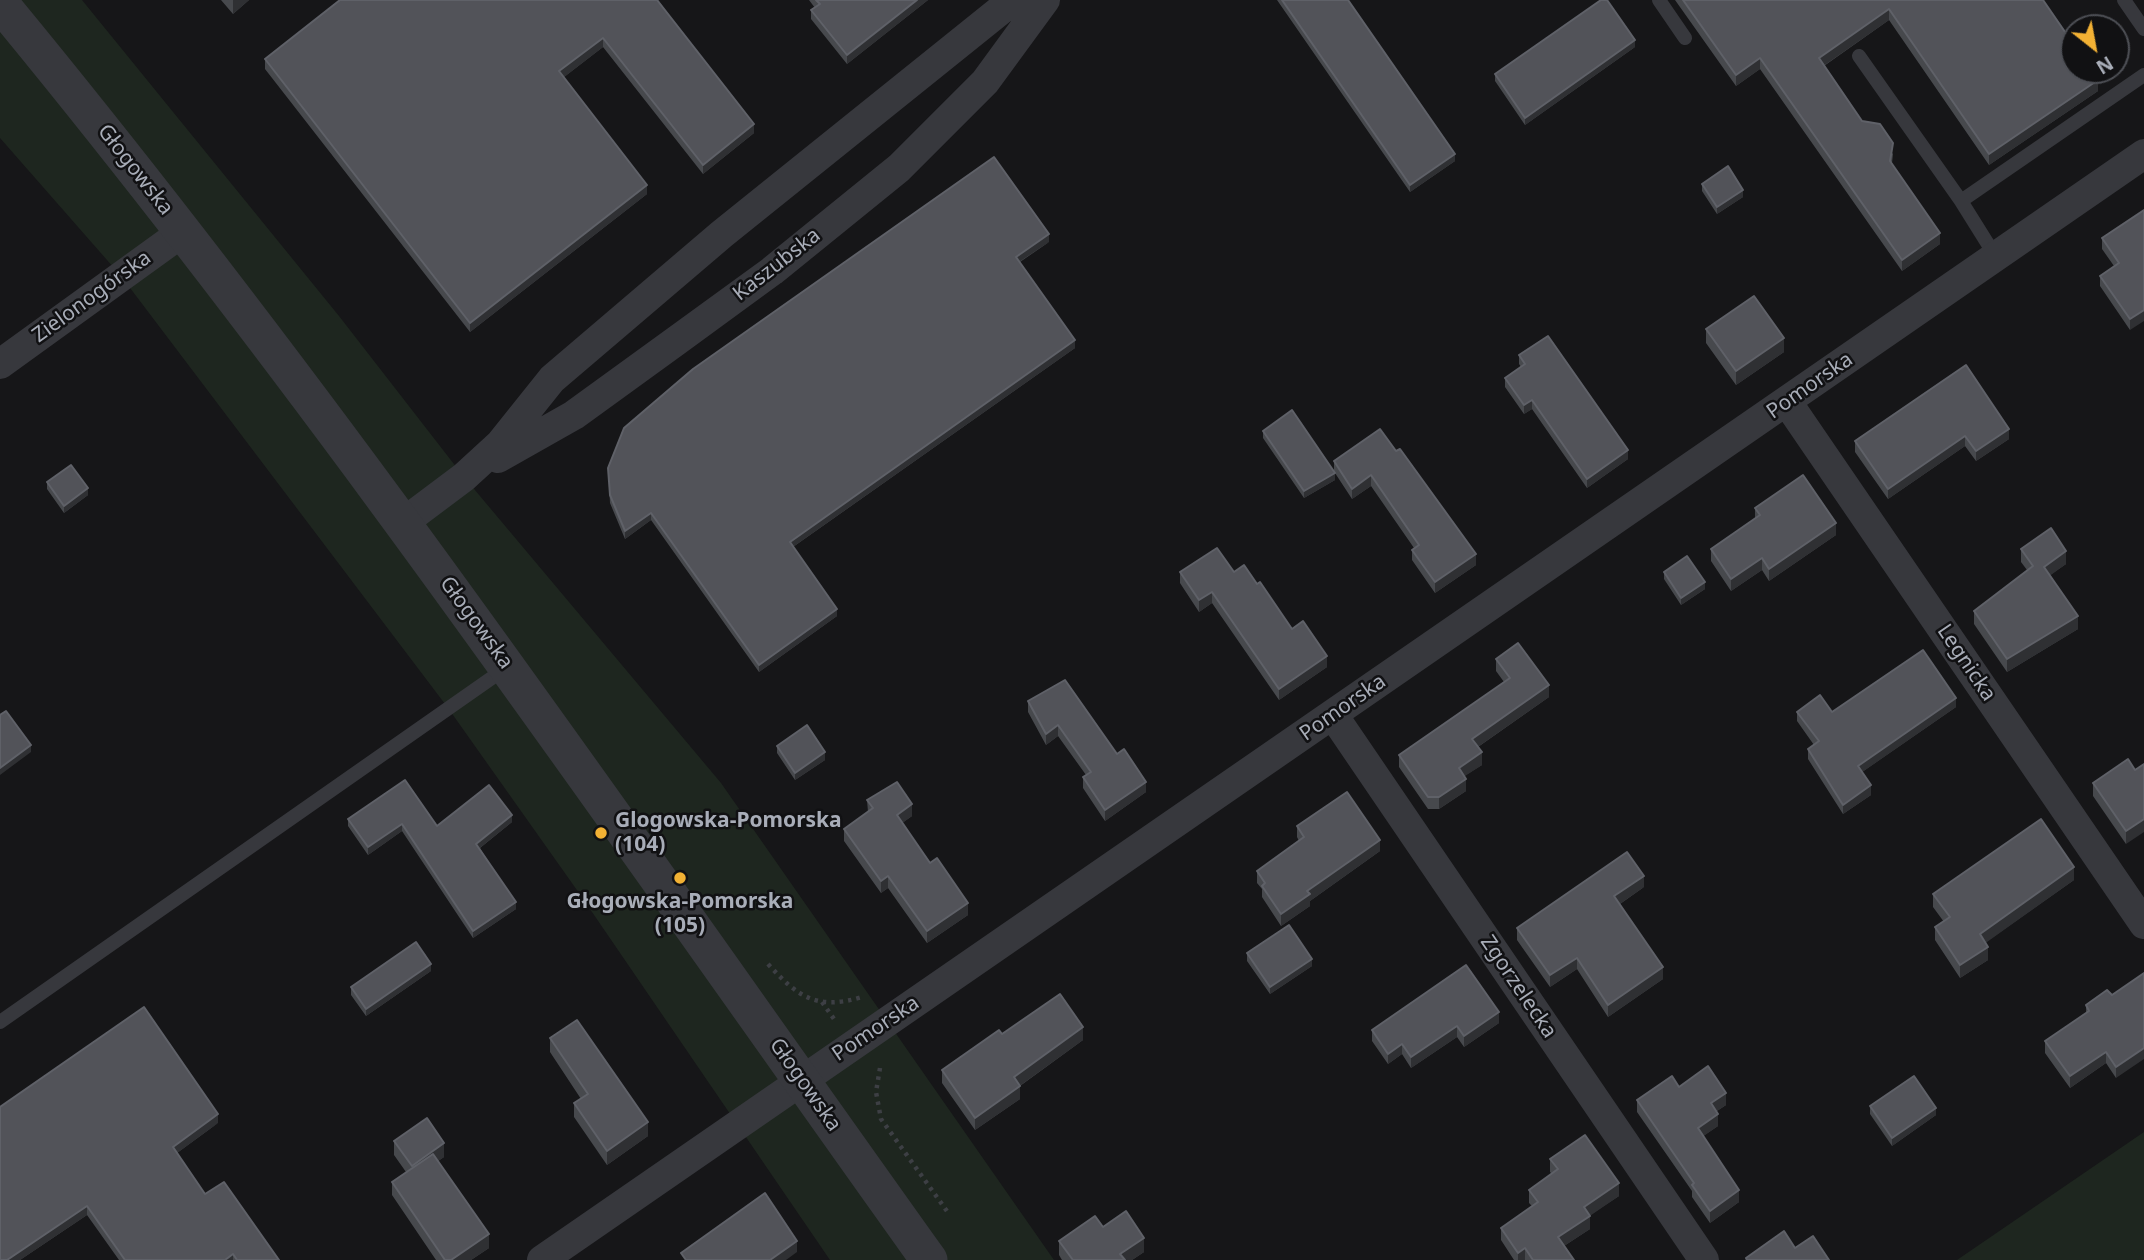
<!DOCTYPE html>
<html>
<head>
<meta charset="utf-8">
<style>
  body { margin:0 }
  #map { position:relative; width:2144px; height:1260px; overflow:hidden; background:#161618; font-family:"Noto Sans",sans-serif }
  canvas { display:block }
  .north { position:absolute; left:2060px; top:14px; width:70px; height:70px; box-sizing:border-box; background:#111113; border:2px solid #4d4f55; border-radius:50%; rotate:149deg; font-size:19px; font-weight:700; line-height:28px; text-align:center; color:#a8adb8 }
  .north::after { content:''; display:block; margin:auto; width:24px; height:32px; background:#f2b134; clip-path:polygon(50% 0,100% 100%,50% 72%,0 100%) }
</style>
</head>
<body>
<div id="map">
<canvas width="2144" height="1260"></canvas>
<div class="north">N</div>
</div>
<script>
const g = document.querySelector('canvas').getContext('2d');
g.lineJoin = 'round';
function paint(path, color) { g.fillStyle = color; g.fill(path, 'evenodd'); }
function trace(path, color, width, dash) { g.strokeStyle = color; g.lineWidth = width; g.lineCap = dash ? 'butt' : 'round'; g.setLineDash(dash || []); g.stroke(path); }
function label(font, color, halo, rows, align = 'center') {
  g.font = font + ' "Noto Sans",sans-serif'; g.lineWidth = 5; g.setLineDash([]); g.textBaseline = 'middle'; g.strokeStyle = halo; g.fillStyle = color; for (const [text, x, y, turn = 0] of rows) {
    g.save(); g.translate(x, y); g.rotate((+turn || 0) * Math.PI / 180); g.textAlign = isNaN(turn) ? turn : align; if (halo) g.strokeText(text, 0, 0); g.fillText(text, 0, 0); g.restore();
  }
}
paint(new Path2D(`
  M0,0h82l257,316 125,161 257,306 333,477h-224l-251,-367 -131,-185 -327,-432 -121,-138z
  M2144,1132v128h-187z`), '#1e261f');
trace(new Path2D(`
  M768,964c29,32 48,47 94,33
  M822,1002l12,17
  M880,1068l-4,24 5,27 68,95`), '#3d3f44', 4.5, [3.5, 5]);
trace(new Path2D(`
  M1659,0l26,38
  M2124,0l20,29
  M1859,56l102,145 183,-126
  M1961,201l35,56
  M0,1022l506,-354`), '#37383d', 14);
trace(new Path2D(`
  M0,364l184,-133
  M1787,402l357,522
  M498,458l76,-43 102,-74 96,-70 127,-103 86,-86 60,-82
  M404,522l60,-45 36,-33 52,-65 170,-145 291,-234
  M1333,715l371,545
  M542,1260l1602,-1106`), '#37383d', 30);
trace(new Path2D(`
  M0,3c332,402 626,833 929,1257`), '#37383d', 37);
paint(new Path2D(`
  M221,0h28l-16,14z
  M658,0l96,133 -51,41 -100,-127 -39,30 83,117 -177,138 -205,-263v-10z
  M809,0h119l-81,64 -36,-45v-9l4,-2z
  M1277,0h71l107,161 -45,31z
  M1675,0h368l55,91 -109,74 -100,-145 -65,46 38,55 31,33 -1,9 48,81 -38,27 -142,-202 -24,17z
  M1635,47l-110,78 -30,-44v-7z
  M1702,184l41,13 -26,17 -15,-23z
  M2144,210l-14,120 -30,-44v-10l14,-10 -12,-17v-11z
  M1049,242l-29,20 55,86 -282,199 44,69 -78,56 -108,-152 -26,19 -15,-36 -2,-35z
  M1706,329l78,23 -48,33 -30,-42z
  M1519,355l109,104 -41,29 -55,-79 -8,5 -19,-27v-9l16,-11 -2,-3z
  M1966,365l43,74 -33,22 -11,-15 -77,53 -33,-47v-11z
  M1380,429l96,136 -41,28 -23,-33v-10l2,-2 -43,-62 -19,13 -17,-26v7l-31,18 -41,-60v-7l71,41v-11z
  M47,482l41,13 -24,18 -17,-24z
  M1755,508l81,27 -67,46 -7,-11 -31,21 -20,-30v-12l44,-30z
  M2021,549l45,15 -16,11 28,54 -71,43 -33,-48v-13l53,-41 -6,-8z
  M1180,572h54l23,12 35,45 35,38 -48,33 -67,-97 -13,9 -19,-29z
  M1664,572l41,17 -24,16 -17,-26z
  M1496,659l53,38 -71,50 4,18 -18,11 2,15 -27,18h-11l-29,-42v-12l105,-73 -8,-11z
  M1028,701l89,53 29,38 -41,29 -22,-33v-11l3,-2 -28,-39 -12,9 -18,-33z
  M1956,707l-94,65 9,23 -28,19 -35,-55v-10l6,-4 -17,-24v-9h35z
  M777,746l48,14 -30,20 -18,-27z
  M2135,770l-9,74 -33,-48v-13z
  M867,800l45,16 -10,7 66,92 -41,28 -39,-55 -7,5 -37,-52v-12l24,-17z
  M348,819l89,7 75,-4 -32,26 36,61 -43,29 -71,-107 -34,24 -20,-29z
  M1297,826l83,25 -70,50v5l-29,20 -19,-29v-8l-5,-6v-12l42,-30 -2,-4z
  M2074,880l-88,62 2,18 -28,18 -25,-38v-13l9,-5 -11,-15v-13z
  M1644,887l-24,17 43,75 -55,38 -31,-48 -27,18 -33,-47v-12z
  M1247,953l65,13 -42,28 -23,-33z
  M431,971l-65,45 -15,-21v-8z
  M2144,973l-28,105 -10,-15 -36,25 -25,-35v-12l41,-28v-8l26,-10z
  M1499,1023l-35,24 -7,-10 -46,31 -9,-14 -14,10 -16,-23v-11z
  M1002,1034l81,6 -63,46v13l-45,31 -33,-47v-13z
  M550,1038l98,98 -41,29 -33,-48v-14l7,-4 -31,-47z
  M1679,1087l47,18 -9,6 1,15 -15,10 36,66 -29,21 -18,-26v-6l-55,-79v-12z
  M1870,1106l66,9 -44,31 -22,-32z
  M218,1123l-41,30 28,41 74,66h-160l-32,-45 -67,45h-20z
  M394,1141l50,16 -6,4 51,87 -18,12h-35l-44,-65v-13l14,-10 -12,-17z
  M1550,1159l69,37 -29,19v14l-26,17 10,14h-60l-13,-20v-12l31,-22 -3,-3v-13l23,-16 -2,-2z
  M1103,1227l41,25 -12,8h-70l-3,-5v-14z`), '#47494d');
paint(new Path2D(`
  M233,0h16l-16,14z
  M917,0h11l-81,64v-9z
  M1889,9v11l-70,49v-11z
  M603,38v9l-44,34v-10z
  M1635,40v7l-110,78v-7z
  M1760,58v11l-24,17v-11z
  M2098,80v11l-109,74v-11z
  M754,124v9l-51,41v-9z
  M1455,154v7l-45,31v-7z
  M647,185v9l-177,138v-9z
  M1743,190v7l-26,17v-7z
  M1940,233v11l-38,27v-11z
  M1049,234v8l-33,22v-7z
  M2144,310v11l-14,9v-11z
  M1784,338v14l-48,33v-14z
  M1075,340v8l-285,201v-7z
  M1532,400v9l-8,5v-9z
  M2009,429v10l-33,22v-10z
  M1965,436v10l-77,53v-10z
  M1628,450v9l-41,29v-9z
  M1335,473v7l-31,18v-7z
  M1371,475v11l-19,13v-10z
  M88,488v7l-24,18v-7z
  M651,513v7l-26,19v-8z
  M1836,523v12l-67,46v-12z
  M2066,551v13l-22,16v-13z
  M1476,554v11l-41,28v-11z
  M1762,558v12l-31,21v-12z
  M1705,582v7l-24,16v-7z
  M1212,592v11l-13,9v-12z
  M837,609v7l-78,56v-7z
  M2078,616v13l-71,43v-13z
  M1327,656v11l-48,33v-11z
  M1549,685v12l-77,54v-12z
  M1956,698v9l-98,68v-9z
  M1058,725v11l-12,9v-11z
  M31,745v7l-31,23v-7z
  M825,752v8l-30,20v-7z
  M1482,752v13l-23,15v-12z
  M1466,779v12l-27,18v-12z
  M1146,782v10l-41,29v-11z
  M1871,785v10l-28,19v-9z
  M912,804v12l-15,11v-12z
  M512,815v7l-36,29v-7z
  M2144,819v13l-18,12v-13z
  M402,824v7l-34,24v-8z
  M1380,840v11l-70,50v5l-29,20v-12l26,-23z
  M2074,867v13l-94,67v-13z
  M888,876v12l-7,5v-12z
  M1644,876v11l-30,21v-12z
  M516,902v7l-43,29v-7z
  M968,903v12l-41,28v-12z
  M1988,947v13l-28,18v-13z
  M1577,958v11l-27,18v-12z
  M1312,959v7l-42,28v-7z
  M431,964v7l-65,45v-7z
  M1663,967v12l-55,38v-12z
  M1499,1012v11l-35,24v-11z
  M1457,1026v11l-46,31v-11z
  M1083,1027v13l-69,50v-13z
  M1402,1044v10l-14,10v-10z
  M2144,1048v11l-28,19v-11z
  M2106,1052v11l-36,25v-12z
  M1020,1086v13l-45,31v-12z
  M1726,1093v12l-15,10v-12z
  M1936,1108v7l-44,31v-8z
  M218,1114v9l-45,33v-9z
  M1718,1114v12l-20,14v-12z
  M648,1122v14l-41,29v-14z
  M444,1143v14l-32,23v-14z
  M1619,1183v13l-35,24v-13z
  M1739,1190v12l-29,21v-12z
  M87,1206v9l-67,45h-13z
  M1590,1216v13l-32,21v-13z
  M489,1234v14l-18,12h-20z
  M1144,1238v14l-12,8h-12v-6z
  M797,1241v11l-11,8h-16z
  M1525,1248v12h-7v-7z
  M233,1254v6h-8z`), '#2f3033');
const building = new Path2D(`
  M340,0h317l97,124 -51,41 -100,-127 -44,33 88,114 -177,138 -205,-264z
  M816,0h101l-70,55 -36,-45 9,-6z
  M1282,0h66l107,154 -45,31z
  M1601,0h6l28,40 -110,78 -30,-44z
  M1683,0h360l31,45v25h17l7,10 -109,74 -100,-145 -70,49 43,63 18,3 13,19 -3,18 50,72 -38,27 -142,-202 -24,17z
  M994,157l55,77 -33,23 59,83 -285,202 47,67 -78,56 -108,-152 -26,18 -15,-36 -2,-27 16,-40 69,-59z
  M1728,166l15,24 -26,17 -15,-23z
  M2144,210v100l-14,9 -30,-43 19,-13 -17,-25z
  M1754,296l30,42 -48,33 -30,-42z
  M1548,336l80,114 -41,29 -55,-79 -8,5 -19,-27 20,-14 -6,-9z
  M1966,365l43,64 -33,22 -11,-15 -77,53 -33,-48z
  M1292,410l43,63 -31,18 -41,-60z
  M1380,429l16,22 4,-2 76,105 -41,28 -23,-32 7,-5 -48,-70 -19,14 -18,-28z
  M71,465l17,23 -24,18 -17,-24z
  M1803,475l33,48 -67,46 -7,-11 -31,21 -20,-30 49,-34 -5,-7z
  M2051,528l15,23 -22,16 34,49 -71,43 -33,-48 59,-45 -12,-17z
  M1217,548l17,24 10,-7 13,19 3,-2 32,47 11,-8 24,35 -48,33 -67,-97 -13,8 -19,-28z
  M1687,556l18,26 -24,16 -17,-26z
  M1518,643l31,42 -77,54 10,13 -23,16 7,11 -27,18h-11l-29,-42 111,-77 -14,-19z
  M1923,650l33,48 -98,68 13,19 -28,20 -35,-56 11,-8 -22,-29 23,-17 12,17z
  M1065,680l52,74 7,-5 22,33 -41,28 -22,-33 8,-5 -33,-47 -12,9 -18,-33z
  M6,711l25,34 -31,23v-53z
  M807,725l18,27 -30,21 -18,-27z
  M2128,759l7,11 9,-6v55l-18,12 -33,-48z
  M405,780l32,46 52,-41 23,30 -36,29 40,58 -43,29 -71,-107 -34,23 -20,-28z
  M897,782l15,22 -15,11 33,48 7,-5 31,45 -41,28 -39,-55 -7,5 -37,-52 29,-21 -6,-8z
  M1347,792l33,48 -73,51 3,3 -29,20 -19,-28 3,-3 -8,-12 47,-34 -7,-11z
  M2041,819l33,48 -94,67 8,13 -28,18 -25,-38 15,-10 -17,-23z
  M1627,852l17,24 -30,20 49,71 -55,38 -31,-47 -27,17 -33,-47z
  M1289,925l23,34 -42,28 -23,-34z
  M416,942l15,22 -65,45 -15,-22z
  M1466,965l33,47 -35,24 -7,-10 -46,31 -9,-13 -14,10 -16,-24z
  M2144,973v75l-28,19 -10,-15 -36,24 -25,-35 44,-30 -3,-6 21,-15 5,5z
  M1060,994l23,33 -69,50 6,9 -45,32 -33,-48 57,-40 3,4z
  M144,1007l74,107 -45,33 32,47 19,-12 55,78h-42l-4,-6 -8,6h-100l-38,-54 -80,54h-7v-153z
  M577,1020l71,102 -41,29 -33,-48 14,-9 -38,-56z
  M1708,1066l18,27 -15,10 7,11 -20,14 41,62 -29,21 -18,-26 2,-2 -57,-83 35,-24 7,11z
  M1914,1076l22,32 -44,30 -22,-32z
  M427,1118l17,25 -32,23 -18,-25z
  M1585,1135l34,48 -35,24 6,9 -32,21 16,23h-41l-8,-12 -7,5 -17,-25 37,-26 -9,-12 29,-21 -8,-10z
  M433,1154l56,80 -38,26h-6l-53,-78z
  M765,1193l32,48 -27,19h-84l-5,-7z
  M1126,1211l18,27 -24,16 5,6h-52l-14,-19 36,-25 8,11z
  M1784,1231l11,17 18,-12 16,24h-82l-1,-2z`);
paint(building, '#525359');
trace(building, '#5f6168', 2);
for (const [x, y, r, color] of [
  [601,833,7,"#f2b134"],
  [680,878,7,"#f2b134"]
]) { const dot = new Path2D(); dot.arc(x, y, r, 0, 2 * Math.PI); g.fillStyle = color; g.fill(dot); trace(dot, '#111113', 2.5); }
label('21px', '#a8adb8', '#111113', [
  ["Głogowska",135,170,52],
  ["Kaszubska",777,265,-38],
  ["Zielonogórska",92,297,-36],
  ["Pomorska",1810,386,-35],
  ["Głogowska",476,623,54],
  ["Legnicka",1966,663,56],
  ["Pomorska",1343,708,-35],
  ["Zgorzelecka",1518,987,56],
  ["Pomorska",876,1029,-34],
  ["Głogowska",805,1085,55]
]);
label('bold 21px', '#a8adb8', '#111113', [
  ["Glogowska-Pomorska",615,821],
  ["(104)",615,845],
  ["Głogowska-Pomorska",680,902,"center"],
  ["(105)",680,926,"center"]
], 'left');
</script>
</body>
</html>
